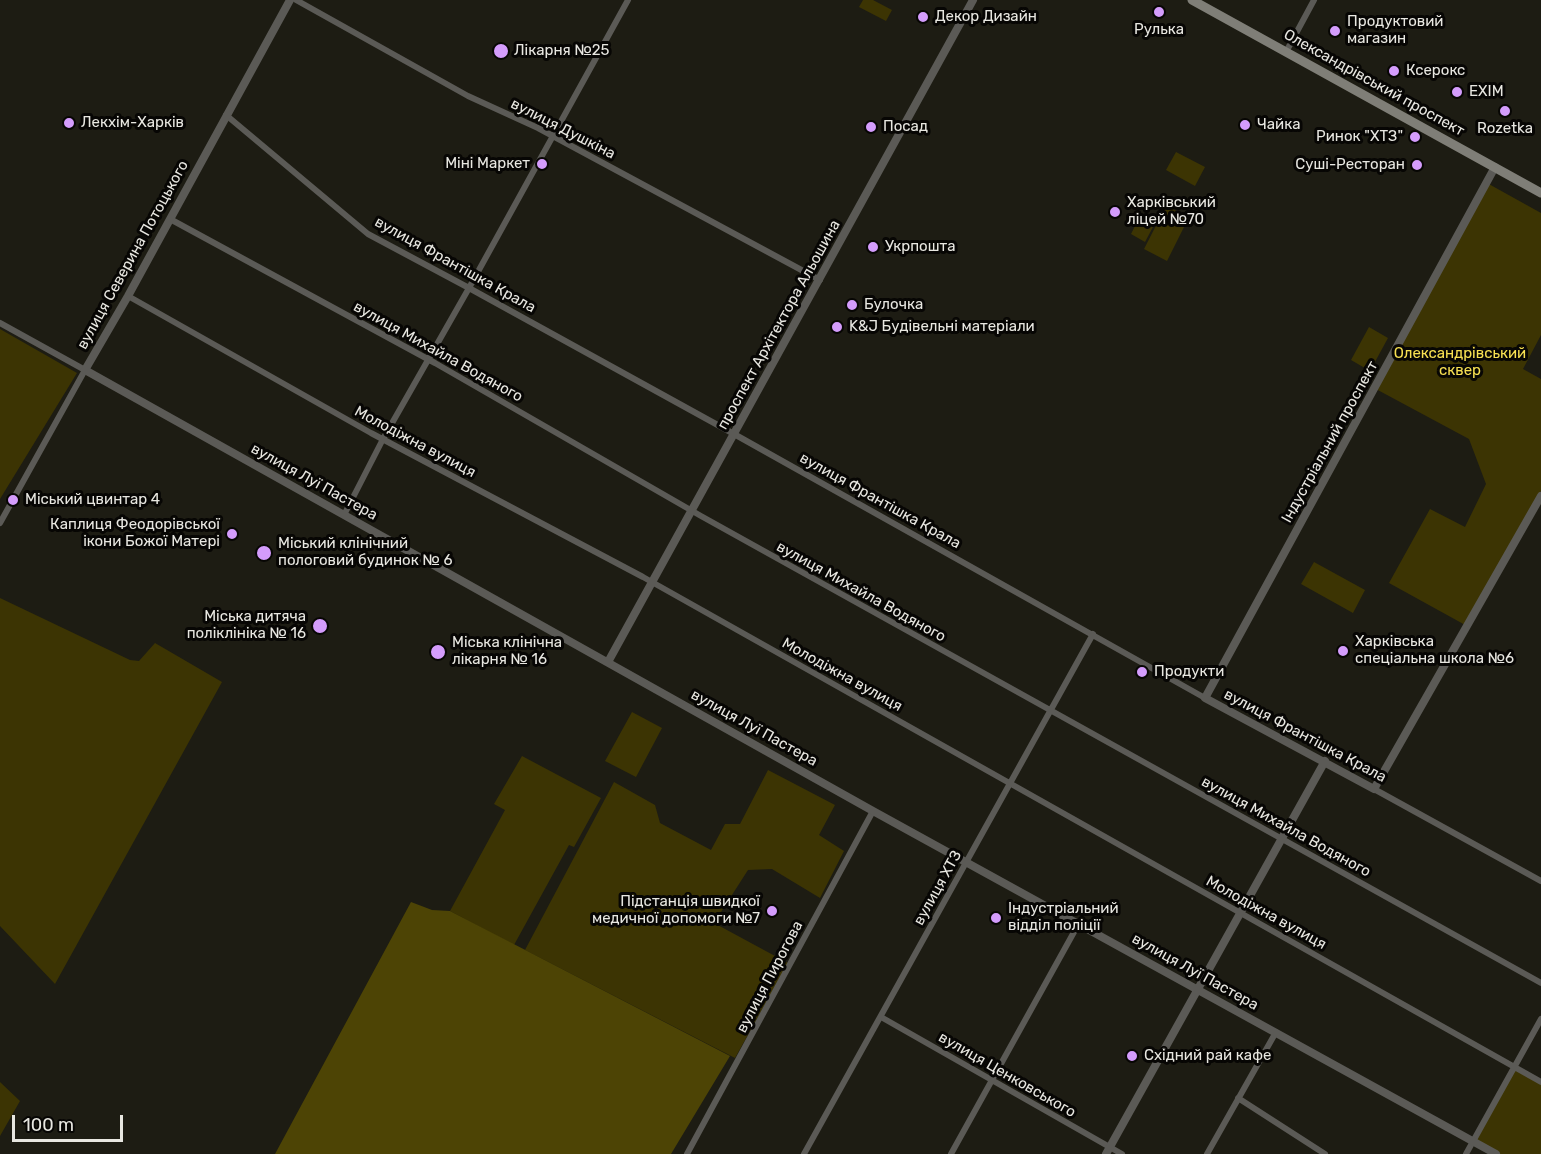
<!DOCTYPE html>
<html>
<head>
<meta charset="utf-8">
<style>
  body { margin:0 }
  #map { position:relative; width:1541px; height:1154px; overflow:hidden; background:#1d1c13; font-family:Rubik,sans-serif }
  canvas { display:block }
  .scale { position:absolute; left:12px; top:1115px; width:111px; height:27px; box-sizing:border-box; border:3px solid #e8e7e1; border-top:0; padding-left:8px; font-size:18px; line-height:21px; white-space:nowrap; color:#e8e7e1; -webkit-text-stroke:4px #070604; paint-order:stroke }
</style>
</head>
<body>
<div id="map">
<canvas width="1541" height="1154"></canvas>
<div class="scale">100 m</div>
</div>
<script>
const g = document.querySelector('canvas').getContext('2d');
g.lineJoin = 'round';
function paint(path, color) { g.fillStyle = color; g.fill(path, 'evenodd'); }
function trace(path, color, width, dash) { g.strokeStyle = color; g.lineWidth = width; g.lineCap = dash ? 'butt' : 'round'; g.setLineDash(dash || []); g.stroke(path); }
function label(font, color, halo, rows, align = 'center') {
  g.font = font + ' Rubik,sans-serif'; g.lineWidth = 6; g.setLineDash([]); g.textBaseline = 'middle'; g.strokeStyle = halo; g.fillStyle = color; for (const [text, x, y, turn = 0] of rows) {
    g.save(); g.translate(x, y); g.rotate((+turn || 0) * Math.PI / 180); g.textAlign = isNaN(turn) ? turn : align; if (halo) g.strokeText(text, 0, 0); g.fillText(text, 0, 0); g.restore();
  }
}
paint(new Path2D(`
  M863,0h10l19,10 -6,11 -27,-14z
  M1176,152l29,15 -10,19 -29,-16z
  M1487,183l54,30v122l-18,34 18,10v112l-74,135 -78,-43 41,-74 35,18 21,-43 -17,-45 -95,-51z
  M1166,206l23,11 -22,44 -23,-12z
  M1138,220l15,7 -8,15 -14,-8z
  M1369,327l19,11 -18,33 -19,-11z
  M0,329l77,44 -77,126z
  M1314,562l51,28 -12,23 -52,-29z
  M0,598l130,62 9,1 16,-18 67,39 -167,302 -55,-58z
  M632,712l30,16 -26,49 -31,-16z
  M522,756l79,42 -27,49 -5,-2 -55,100 -64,-34 55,-101 -11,-6z
  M768,770l67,35 -16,30 25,16 -24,47 -48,-29 -24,1 -34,53 74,40 -53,95 -210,-108 89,-168 41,23 5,18 51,27 14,-26h15z
  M1514,1068l27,14v72h-45l-23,-12z
  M0,1082l20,19 -20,35z`), '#3c3403');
paint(new Path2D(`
  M411,902l21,8 18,1 280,145 -59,98h-396z`), '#4d4405');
trace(new Path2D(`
  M296,0l172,96 70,32 282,152
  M1286,52l28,-52
  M226,115l142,119 101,54 265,146 471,264
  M170,219l265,144 266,153 840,467
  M128,296l243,137 272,144 898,505
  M0,323l85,47 -85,153
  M344,515l39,-76 86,-151 159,-288
  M1374,789l167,92
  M881,1017l241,137
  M1238,1098l87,56
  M687,1154l186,-343
  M804,1154l289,-520
  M951,1154l128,-231
  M1207,1154l69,-122
  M1466,1154l75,-135`), '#5b5a56', 6);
trace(new Path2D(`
  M290,0l-162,296 -43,74 788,441 623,343
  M1495,167l-290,531 169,91 167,-293
  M608,662l365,-662
  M1106,1154l219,-393`), '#5b5a56', 8);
trace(new Path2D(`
  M1192,0l349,193`), '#7f7e77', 9);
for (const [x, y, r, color] of [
  [1159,12,6,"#d49cfc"],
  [923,17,6,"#d49cfc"],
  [1335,31,6,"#d49cfc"],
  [501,51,8,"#d49cfc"],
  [1394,71,6,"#d49cfc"],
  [1457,92,6,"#d49cfc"],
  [1505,111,6,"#d49cfc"],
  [69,123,6,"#d49cfc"],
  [1245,125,6,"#d49cfc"],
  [871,127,6,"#d49cfc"],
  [1415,137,6,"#d49cfc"],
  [542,164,6,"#d49cfc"],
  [1417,165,6,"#d49cfc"],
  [1115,212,6,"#d49cfc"],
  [873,247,6,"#d49cfc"],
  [852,305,6,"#d49cfc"],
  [837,327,6,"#d49cfc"],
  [13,500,6,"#d49cfc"],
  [232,534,6,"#d49cfc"],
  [264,553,8,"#d49cfc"],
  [320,626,8,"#d49cfc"],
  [1343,651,6,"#d49cfc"],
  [438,652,8,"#d49cfc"],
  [1142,672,6,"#d49cfc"],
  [772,911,6,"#d49cfc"],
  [996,918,6,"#d49cfc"],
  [1132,1056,6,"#d49cfc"]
]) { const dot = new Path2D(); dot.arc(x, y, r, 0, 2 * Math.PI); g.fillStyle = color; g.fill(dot); trace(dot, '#070604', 2); }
label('15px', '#e8e7e1', '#070604', [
  ["Декор Дизайн",935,17],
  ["Продуктовий",1347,22],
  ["магазин",1347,39],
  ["Рулька",1159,30,"center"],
  ["Лікарня №25",514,51],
  ["Ксерокс",1406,71],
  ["EXIM",1469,92],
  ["Лекхім-Харків",81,123],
  ["Чайка",1257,125],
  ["Посад",883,127],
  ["Rozetka",1505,129,"center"],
  ["Ринок \"ХТЗ\"",1403,137,"right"],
  ["Міні Маркет",530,164,"right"],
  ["Суші-Ресторан",1405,165,"right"],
  ["Харківський",1127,203],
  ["ліцей №70",1127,220],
  ["Укрпошта",885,247],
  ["Булочка",864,305],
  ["K&J Будівельні матеріали",849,327],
  ["Міський цвинтар 4",25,500],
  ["Каплиця Феодорівської",220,525,"right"],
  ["ікони Божої Матері",220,542,"right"],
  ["Міський клінічний",278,544],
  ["пологовий будинок № 6",278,561],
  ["Міська дитяча",306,617,"right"],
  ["поліклініка № 16",306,634,"right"],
  ["Харківська",1355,642],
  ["спеціальна школа №6",1355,659],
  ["Міська клінічна",452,643],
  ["лікарня № 16",452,660],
  ["Продукти",1154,672],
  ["Підстанція швидкої",760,902,"right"],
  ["медичної допомоги №7",760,919,"right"],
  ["Індустріальний",1008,909],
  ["відділ поліції",1008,926],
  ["Східний рай кафе",1144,1056]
], 'left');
label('15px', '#e8e7e1', '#070604', [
  ["Олександрівський проспект",1374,83,29],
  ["вулиця Душкіна",563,129,27],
  ["вулиця Северина Потоцького",133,255,-61],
  ["вулиця Франтішка Крала",455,265,29],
  ["проспект Архітектора Альошина",779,325,-61],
  ["вулиця Михайла Водяного",438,352,29],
  ["Молодіжна вулиця",415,442,28],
  ["Індустріальний проспект",1330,442,-61],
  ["вулиця Луї Пастера",314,482,29],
  ["вулиця Франтішка Крала",880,501,29],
  ["вулиця Михайла Водяного",861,592,29],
  ["Молодіжна вулиця",842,675,29],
  ["вулиця Луї Пастера",754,728,29],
  ["вулиця Франтішка Крала",1305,736,28],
  ["вулиця Михайла Водяного",1286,827,29],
  ["вулиця ХТЗ",938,888,-61],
  ["Молодіжна вулиця",1266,913,29],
  ["вулиця Луї Пастера",1195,972,29],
  ["вулиця Пирогова",770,977,-62],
  ["вулиця Ценковського",1007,1075,30]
]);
label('15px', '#f7e052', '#070604', [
  ["Олександрівський",1460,354],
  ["сквер",1460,371]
]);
</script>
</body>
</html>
